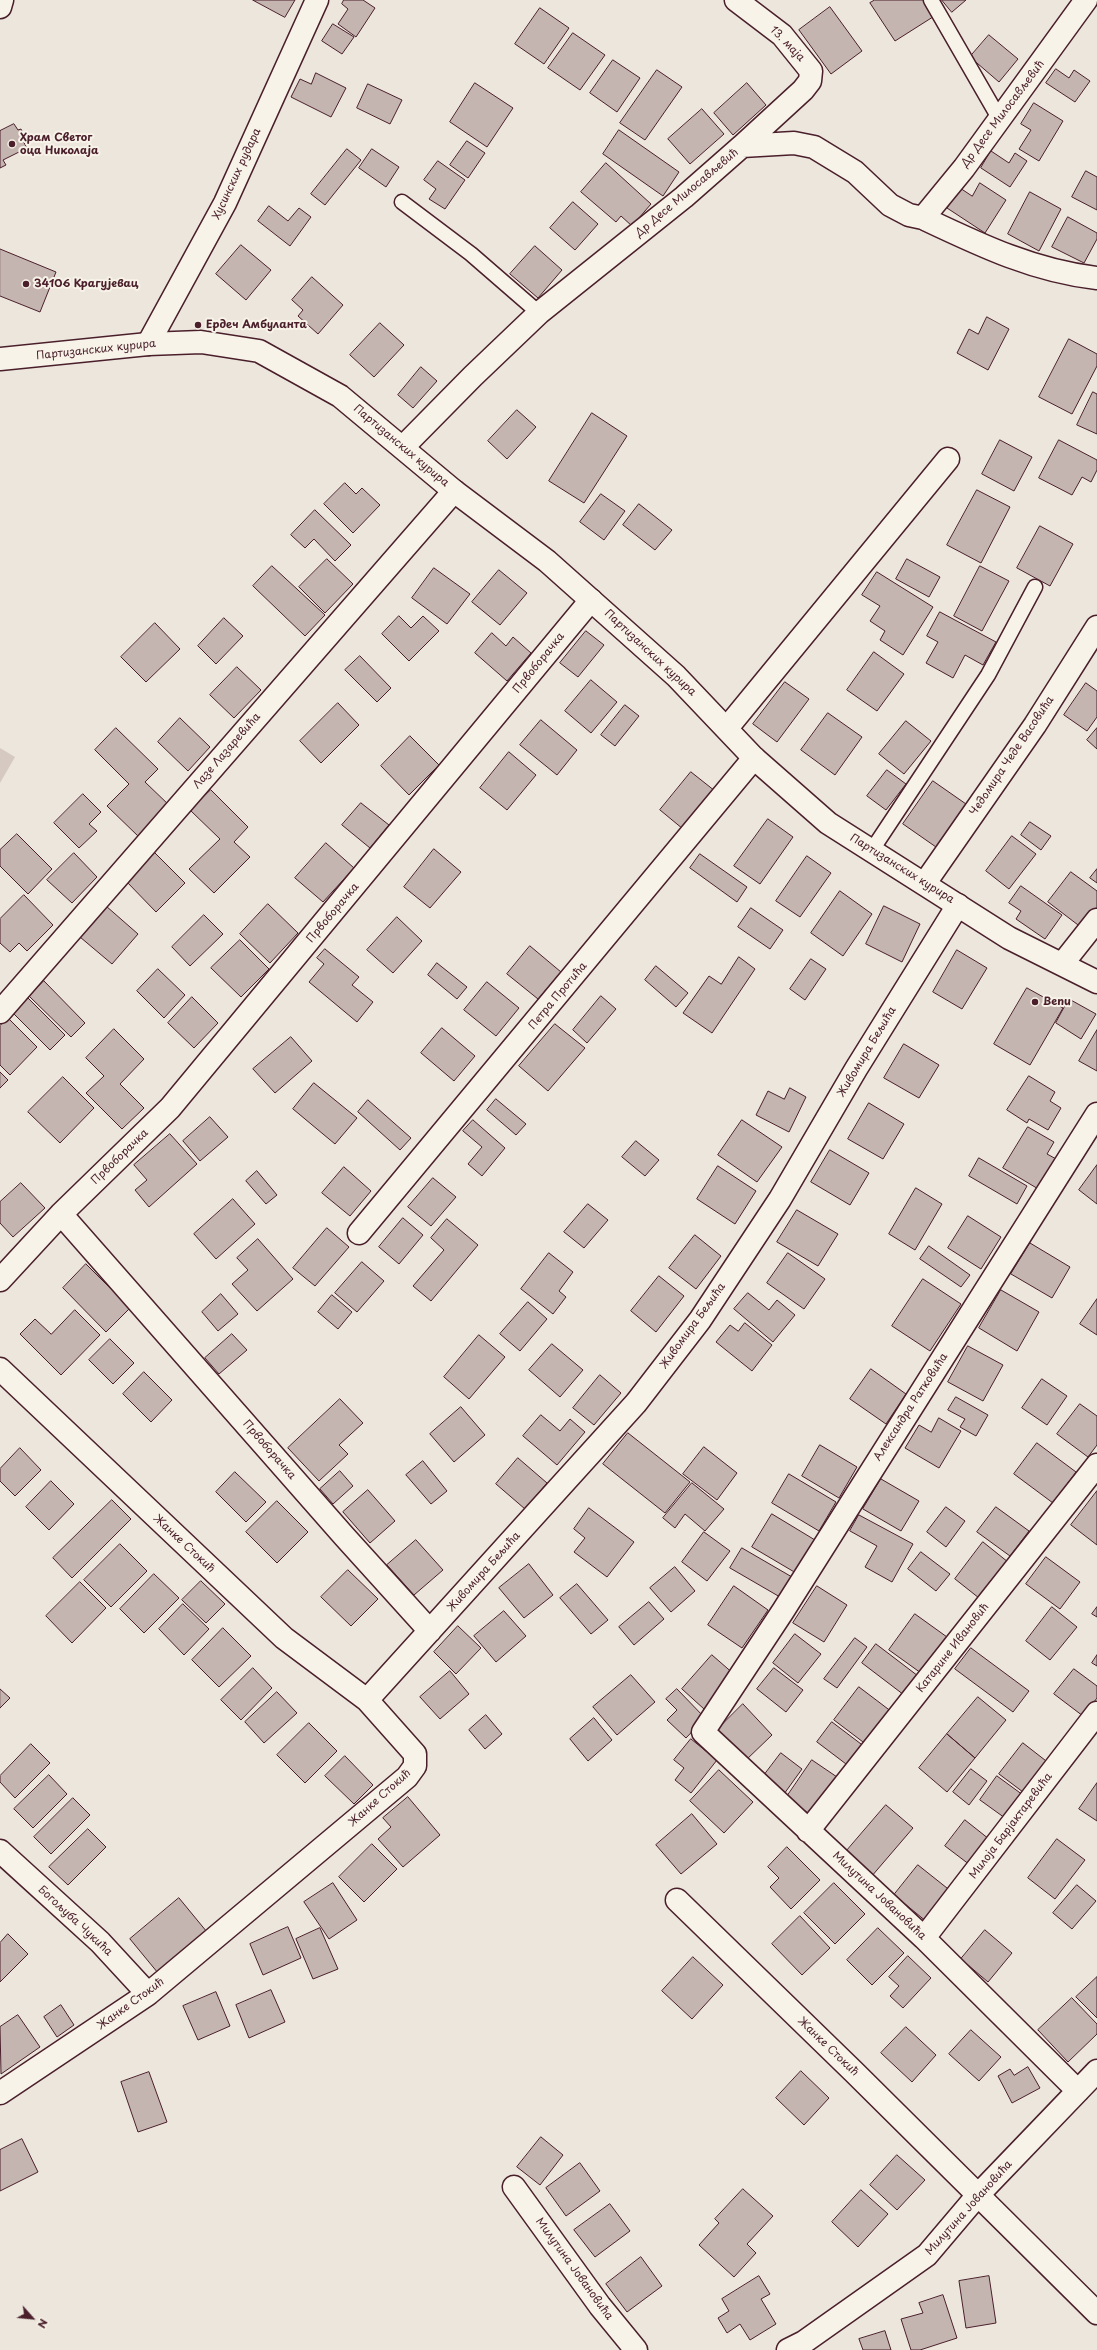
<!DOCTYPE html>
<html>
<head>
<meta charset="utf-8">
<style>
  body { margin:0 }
  #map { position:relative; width:1097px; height:2350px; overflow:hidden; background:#ece6dd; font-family:"Playpen Sans",sans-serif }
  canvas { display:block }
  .north { position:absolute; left:12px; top:2298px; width:40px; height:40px; -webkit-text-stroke:3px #f7f3e8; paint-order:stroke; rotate:117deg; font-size:11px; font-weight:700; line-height:16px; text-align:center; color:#4a1f2b }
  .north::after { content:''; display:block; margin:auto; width:14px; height:18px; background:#4a1f2b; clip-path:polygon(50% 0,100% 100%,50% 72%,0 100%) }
</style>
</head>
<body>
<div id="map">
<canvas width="1097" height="2350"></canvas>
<div class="north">N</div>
</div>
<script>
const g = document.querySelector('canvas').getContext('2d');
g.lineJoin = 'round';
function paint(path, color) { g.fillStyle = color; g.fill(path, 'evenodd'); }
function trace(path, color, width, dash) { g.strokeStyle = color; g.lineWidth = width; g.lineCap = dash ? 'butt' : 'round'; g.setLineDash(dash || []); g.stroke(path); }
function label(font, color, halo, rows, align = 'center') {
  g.font = font + ' "Playpen Sans",sans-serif'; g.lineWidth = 4; g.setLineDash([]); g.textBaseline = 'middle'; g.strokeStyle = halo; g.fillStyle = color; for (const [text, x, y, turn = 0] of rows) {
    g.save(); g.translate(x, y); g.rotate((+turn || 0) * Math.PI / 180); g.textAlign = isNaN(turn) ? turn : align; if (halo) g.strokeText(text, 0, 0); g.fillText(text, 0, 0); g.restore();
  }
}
paint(new Path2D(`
  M0,748l15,9 -15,26z`), '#d5c9c2');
const building = new Path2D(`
  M253,0h42l-10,17z
  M344,0h19l12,8 -19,29 -18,-13 10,-15 -6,-5z
  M875,0h50l11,15 -41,26 -25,-38z
  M942,0h24l-14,12z
  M830,7l32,44 -31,23 -32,-44z
  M540,8l29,20 -25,36 -29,-20z
  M333,24l21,13 -12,17 -20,-13z
  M573,33l32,22 -25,35 -32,-22z
  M989,35l29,24 -19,23 -29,-25z
  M613,60l27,18 -23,34 -27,-19z
  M1056,69l13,9 5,-8 16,11 -15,21 -29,-19z
  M657,70l25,17 -37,53 -25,-17z
  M316,73l30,15 -15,29 -40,-20 9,-18 11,5z
  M475,83l38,25 -26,39 -37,-25z
  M747,83l19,22 -33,30 -19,-22z
  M368,84l34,16 -12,24 -33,-16z
  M1034,103l29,18 -24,40 -20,-12 12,-19 -10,-6z
  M702,109l22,25 -34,30 -22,-25z
  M14,124l4,6 3,-1 5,11 -3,1 4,7 -24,12 3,5 -6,3v-37z
  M619,130l60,42 -16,24 -60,-42z
  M467,141l18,12 -17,25 -18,-13z
  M347,149l14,11 -36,45 -14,-11z
  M372,149l27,18 -13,20 -27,-19z
  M991,151l18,12 6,-10 12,8 -17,26 -29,-19z
  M438,161l27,19 -20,29 -16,-10 7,-10 -12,-9z
  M606,163l45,41 -19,22 -11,-10 -5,6 -35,-30z
  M1086,171l11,6v33l-25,-13z
  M980,183l26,17 -21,33 -38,-25 13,-20 12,8z
  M1030,192l31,17 -22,42 -31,-17z
  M573,202l25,22 -23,26 -25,-22z
  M269,206l19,15 11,-13 12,9 -21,29 -32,-25z
  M1068,217l29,16v6l-13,24 -32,-16z
  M241,245l30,25 -25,30 -30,-26z
  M535,246l27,24 -24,28 -28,-24z
  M0,249l56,23 -16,40 -40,-16z
  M312,277l31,28 -25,29 -20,-18 5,-6 -11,-10z
  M987,317l22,12 -21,41 -31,-17 12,-24 9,5z
  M380,323l24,22 -30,32 -24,-22z
  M1069,339l28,15v12l-25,48 -33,-17z
  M421,367l16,14 -24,27 -15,-13z
  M1093,392l4,2v40l-20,-9z
  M517,410l19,17 -29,32 -19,-18z
  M592,413l35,23 -43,67 -35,-22z
  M1000,440l32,17 -18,34 -32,-17z
  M1059,440l38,20v10l-6,12 -9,-5 -10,18 -33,-17z
  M345,483l11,11 6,-6 18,17 -27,28 -29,-29z
  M977,490l33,17 -29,56 -34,-18z
  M601,494l24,17 -21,29 -24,-18z
  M639,504l33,26 -17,20 -32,-25z
  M315,510l36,35 -16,16 -21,-22 -9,9 -14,-13z
  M1040,526l33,18 -23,42 -33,-18z
  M327,559l26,25 -28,29 -26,-26z
  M907,559l33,18 -11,20 -33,-18z
  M272,566l53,49 -20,21 -52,-50z
  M980,566l29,15 -27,50 -28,-15z
  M434,568l36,26 -23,30 -35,-26z
  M499,570l28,23 -27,32 -28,-23z
  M877,572l56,35 -30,48 -23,-15 5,-9 -15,-10 10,-15 -18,-11z
  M940,612l56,30 -13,23 -18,-10 -12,23 -27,-15 12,-21 -11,-6z
  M399,616l12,12 12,-12 16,15 -30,30 -27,-27z
  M224,618l19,18 -27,28 -18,-18z
  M155,623l25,26 -34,33 -25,-25z
  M586,631l18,14 -26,32 -18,-14z
  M492,633l14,13 7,-9 18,16 -24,28 -32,-28z
  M874,652l30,22 -27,37 -30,-21z
  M360,656l31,32 -14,14 -32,-32z
  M237,667l24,23 -27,28 -24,-23z
  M591,680l26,22 -26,31 -26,-22z
  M785,682l24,17 -32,43 -24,-18z
  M1086,683l11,8v26l-10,14 -23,-16z
  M338,703l21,22 -38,38 -21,-22z
  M625,705l14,11 -24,30 -14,-11z
  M828,713l34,24 -27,38 -34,-25z
  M180,718l30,29 -22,24 -30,-29z
  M541,720l36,30 -20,25 -37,-30z
  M906,721l25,20 -27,33 -25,-20z
  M116,728l42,41 -13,13 25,24 -31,31 -32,-31 22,-22 -34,-34z
  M1097,728v21l-10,-9z
  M410,736l29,29 -30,30 -28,-29z
  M509,752l27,23 -29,35 -27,-22z
  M887,770l19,14 -20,26 -19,-14z
  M691,772l24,19 -32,38 -23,-19z
  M933,781l33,23 -30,43 -33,-23z
  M211,790l37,37 -14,15 16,15 -36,36 -25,-24 31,-30 -30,-29z
  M83,794l18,18 -12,12 8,7 -18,17 -25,-25z
  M361,803l28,22 -19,23 -28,-23z
  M768,819l25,18 -33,47 -26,-18z
  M1030,822l21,14 -10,14 -20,-15z
  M17,834l35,35 -24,25 -28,-28v-16z
  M1012,836l24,18 -27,35 -23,-18z
  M326,843l28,25 -31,34 -28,-24z
  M434,849l27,23 -31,36 -26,-21z
  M154,852l31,31 -29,29 -30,-31z
  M74,853l23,24 -25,26 -25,-23z
  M700,854l47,33 -10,15 -47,-34z
  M807,856l24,17 -31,44 -24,-16z
  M1097,869v14l-7,-5z
  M1071,872l26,19v17l-15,20 -34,-26z
  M1021,886l41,29 -17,24 -29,-20 5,-8 -12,-8z
  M840,891l32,23 -29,42 -32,-23z
  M24,895l29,30 -26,26 -8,-8 -9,9 -10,-9v-24z
  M268,904l30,29 -28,30 -30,-29z
  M106,906l32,28 -26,30 -32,-27z
  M884,906l36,18 -18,38 -36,-18z
  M751,908l32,22 -13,19 -32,-22z
  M204,915l19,19 -33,32 -18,-19z
  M397,917l25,24 -29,32 -26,-23z
  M240,940l29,29 -28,28 -30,-29z
  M530,946l31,26 -23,27 -31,-25z
  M325,949l34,28 -7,8 21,17 -16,20 -48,-40 15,-18 -7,-6z
  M957,950l30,18 -25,41 -29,-17z
  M739,957l16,12 -43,64 -29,-20 26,-37 12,8z
  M811,959l15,10 -21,31 -15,-11z
  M437,963l30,24 -10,12 -29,-24z
  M656,966l32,27 -12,14 -31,-27z
  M158,969l27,26 -21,23 -27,-27z
  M44,981l41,42 -14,14 -42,-41z
  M487,982l32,26 -23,28 -32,-26z
  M1027,988l36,20 -33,57 -36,-21z
  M601,996l15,13 -29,34 -14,-13z
  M192,997l26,26 -24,25 -26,-25z
  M28,998l37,37 -15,15 -37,-37z
  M1069,999l27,15 -15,25 -25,-16z
  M8,1018l29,29 -27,28 -10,-10v-39z
  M555,1024l30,24 -37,43 -29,-25z
  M442,1028l33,28 -21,25 -33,-28z
  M114,1029l30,30 -24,25 24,24 -22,21 -36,-36 18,-17 -18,-18z
  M1097,1030v41l-18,-10z
  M291,1037l21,24 -37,32 -22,-24z
  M904,1044l35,21 -20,33 -35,-20z
  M0,1072l8,8 -8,8z
  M1029,1076l26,16 -5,9 11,7 -13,22 -19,-11 -2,4 -20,-13z
  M63,1077l31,31 -34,35 -32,-31z
  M314,1083l43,35 -22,26 -42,-35z
  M790,1088l16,9 -17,35 -33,-17 12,-24 16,8z
  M496,1099l30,25 -10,11 -29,-25z
  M368,1100l43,38 -11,12 -42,-38z
  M869,1103l35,21 -21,35 -35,-20z
  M210,1117l18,20 -28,24 -17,-20z
  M473,1120l32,28 -23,28 -14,-12 14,-17 -19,-16z
  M742,1120l40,27 -25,35 -39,-27z
  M1028,1127l26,15 -7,12 11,6 -18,30 -37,-22z
  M170,1134l27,30 -48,43 -14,-17 12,-10 -13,-15z
  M636,1141l23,19 -14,16 -23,-19z
  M830,1150l39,23 -19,32 -39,-23z
  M979,1158l48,28 -10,18 -48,-28z
  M1097,1165v39l-18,-14z
  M718,1166l38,25 -21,33 -38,-25z
  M344,1167l27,24 -21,25 -28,-23z
  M257,1171l20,24 -11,9 -20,-23z
  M433,1178l23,19 -25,29 -23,-19z
  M21,1183l24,25 -32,29 -13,-14v-21z
  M916,1188l26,16 -27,46 -26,-16z
  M233,1199l22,25 -39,35 -22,-25z
  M588,1204l20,16 -24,28 -20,-16z
  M797,1210l41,24 -20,32 -41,-24z
  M968,1216l33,21 -20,32 -33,-21z
  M403,1218l20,17 -24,29 -20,-17z
  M447,1219l31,26 -47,56 -18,-15 31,-36 -13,-12z
  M327,1228l22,19 -34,39 -22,-18z
  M695,1235l26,21 -25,33 -27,-21z
  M258,1239l35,40 -36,32 -25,-27 16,-14 -11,-12z
  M1030,1243l40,24 -18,31 -41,-24z
  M929,1246l41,29 -9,12 -41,-28z
  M549,1253l24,19 -14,19 7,6 -13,17 -32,-25z
  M788,1253l37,26 -21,30 -37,-26z
  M362,1262l22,19 -27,31 -22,-19z
  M86,1264l44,44 -24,24 -43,-44z
  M659,1276l25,20 -28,36 -25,-21z
  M923,1279l38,25 -31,47 -38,-25z
  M1001,1290l38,22 -22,39 -38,-23z
  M748,1293l21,17 8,-10 18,15 -22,27 -39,-33z
  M221,1294l17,20 -20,17 -16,-19z
  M332,1295l20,17 -14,17 -20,-17z
  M1097,1299v36l-17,-11z
  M528,1302l19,17 -27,32 -20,-17z
  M75,1310l25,25 -39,40 -41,-41 15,-15 16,15z
  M745,1323l27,22 -20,26 -36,-29 14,-17 8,6z
  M232,1334l15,16 -28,24 -14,-16z
  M479,1335l26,22 -36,42 -25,-22z
  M110,1339l24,24 -21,21 -24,-24z
  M552,1344l31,26 -23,27 -31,-27z
  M968,1346l35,19 -20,36 -35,-19z
  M871,1369l35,25 -20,30 -36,-25z
  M144,1372l28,28 -21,22 -28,-28z
  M600,1375l21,18 -27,32 -21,-17z
  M1042,1379l25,17 -20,29 -25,-17z
  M956,1397l32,18 -12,21 -16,-9 5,-8 -17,-9z
  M340,1399l23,24 -24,22 9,9 -29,27 -31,-33z
  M1080,1404l17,12v29l-9,12 -31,-23z
  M461,1407l24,28 -31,27 -24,-28z
  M541,1415l19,16 10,-12 15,13 -28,33 -34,-29z
  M939,1418l22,13 -22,37 -34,-20 14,-23 12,7z
  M628,1433l62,49 -25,31 -62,-49z
  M1037,1443l39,29 -23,31 -39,-29z
  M820,1445l37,22 -18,31 -37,-22z
  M704,1447l33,26 -20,27 -34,-26z
  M20,1448l21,22 -26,26 -15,-15v-12z
  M518,1458l29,25 -22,26 -29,-25z
  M423,1461l24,30 -16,13 -25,-29z
  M340,1471l13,15 -20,18 -13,-15z
  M235,1472l31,30 -20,20 -30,-30z
  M789,1474l47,28 -17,29 -47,-28z
  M881,1479l38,22 -18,30 -38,-22z
  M51,1481l23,23 -25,26 -23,-23z
  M692,1483l32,26 -19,22 -20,-17 -10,14 -12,-10z
  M368,1490l27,31 -25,22 -27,-31z
  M1097,1491v54l-26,-20z
  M112,1500l19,19 -59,59 -19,-20z
  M277,1501l31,31 -31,31 -31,-31z
  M946,1507l19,14 -19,26 -19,-15z
  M996,1507l33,24 -19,25 -33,-24z
  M589,1508l45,34 -27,35 -33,-25 11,-14 -11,-9z
  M772,1514l43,26 -19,33 -44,-26z
  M859,1515l54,29 -21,38 -27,-15 12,-21 -27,-15z
  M704,1532l26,19 -23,30 -25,-19z
  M416,1540l27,30 -29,25 -27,-30z
  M983,1542l25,20 -29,36 -24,-19z
  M120,1544l27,27 -36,36 -27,-27z
  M742,1548l50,29 -12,20 -50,-29z
  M921,1552l29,22 -14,17 -28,-22z
  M1046,1557l34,25 -20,27 -34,-25z
  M529,1564l24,31 -29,23 -25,-30z
  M675,1567l20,24 -24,21 -21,-24z
  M348,1570l30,29 -27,27 -30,-29z
  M154,1574l25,24 -35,35 -24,-24z
  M201,1581l24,23 -19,19 -24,-23z
  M80,1582l26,26 -34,35 -26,-27z
  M577,1584l31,36 -17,14 -31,-36z
  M734,1586l34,24 -26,38 -34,-23z
  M817,1586l30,19 -23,37 -31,-19z
  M649,1602l15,17 -30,26 -15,-18z
  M183,1604l26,25 -25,26 -25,-26z
  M1052,1607l25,20 -27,33 -24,-19z
  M1097,1607v10l-5,-3z
  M504,1611l22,25 -30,26 -22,-26z
  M915,1614l32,23 -26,36 -32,-23z
  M458,1626l23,22 -25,26 -22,-22z
  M223,1628l28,28 -32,31 -27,-27z
  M795,1634l26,20 -23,29 -25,-20z
  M855,1638l12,9 -30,41 -13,-9z
  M876,1644l46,35 -14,19 -46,-35z
  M971,1648l58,43 -16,21 -58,-43z
  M712,1655l23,20 -31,34 -22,-20z
  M1097,1655v11l-5,-3z
  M253,1668l19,20 -31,32 -20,-20z
  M774,1668l29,22 -17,22 -29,-23z
  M1074,1669l23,17v12l-14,18 -29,-22z
  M450,1671l19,23 -29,25 -20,-22z
  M631,1675l24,27 -38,33 -24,-28z
  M859,1687l33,25 -25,33 -33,-25z
  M0,1689l10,9 -10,10z
  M677,1689l28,29 -19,20 -19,-18 10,-10 -11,-11z
  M277,1692l20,21 -33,30 -19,-21z
  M978,1697l28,23 -31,38 -28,-24z
  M743,1704l29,31 -27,26 -29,-30z
  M486,1715l16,19 -17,15 -16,-19z
  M594,1718l18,22 -24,21 -18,-22z
  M832,1722l33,25 -15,20 -33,-25z
  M309,1723l28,28 -32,32 -28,-28z
  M947,1734l28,24 -28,34 -28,-24z
  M691,1739l26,21 -26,33 -16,-13 9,-12 -10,-8z
  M1023,1743l27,21 -23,31 -28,-21z
  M31,1744l19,19 -35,35 -15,-16v-6z
  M781,1753l21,16 -18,25 -22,-16z
  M345,1756l28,29 -19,19 -29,-28z
  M812,1760l25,17 -26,38 -25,-17z
  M971,1769l16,12 -18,24 -16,-13z
  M719,1770l34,32 -29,31 -34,-32z
  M49,1775l18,19 -34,34 -19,-19z
  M997,1776l26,19 -18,23 -25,-18z
  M1097,1783v38l-18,-12z
  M408,1797l32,38 -37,32 -25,-28 13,-12 -8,-9z
  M73,1798l17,17 -39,39 -17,-17z
  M886,1805l27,23 -42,49 -27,-23z
  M692,1814l25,30 -36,30 -25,-29z
  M965,1820l24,19 -19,26 -25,-19z
  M88,1829l18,18 -38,38 -19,-18z
  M1057,1839l28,21 -30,39 -27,-21z
  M372,1844l25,25 -33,33 -25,-25z
  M787,1847l33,33 -29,29 -21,-22 9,-9 -11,-11z
  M918,1865l34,27 -25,30 -33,-27z
  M333,1883l24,37 -28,19 -25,-37z
  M834,1883l31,31 -30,30 -31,-31z
  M1077,1885l19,16 -24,28 -19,-16z
  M179,1898l28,34 -49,41 -28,-34z
  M800,1916l30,32 -28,27 -30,-31z
  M288,1927l13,31 -38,17 -13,-31z
  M320,1928l18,41 -25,10 -17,-40z
  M878,1928l26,25 -32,32 -25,-25z
  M985,1930l27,23 -24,29 -27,-23z
  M8,1934l20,20 -28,28v-39z
  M908,1956l23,22 -28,30 -13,-12 9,-10 -10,-9z
  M693,1957l30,28 -31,34 -30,-28z
  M1097,1977v41l-21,-21z
  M271,1990l14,32 -36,16 -13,-33z
  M216,1992l14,34 -32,14 -15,-34z
  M1072,1998l25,26v10l-29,28 -30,-32z
  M61,2005l13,20 -17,12 -13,-20z
  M18,2015l22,32 -39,27 -1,-47z
  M906,2027l30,28 -24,27 -31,-29z
  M971,2030l30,27 -22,24 -30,-27z
  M1028,2067l12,21 -28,15 -14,-27 12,-7 4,6z
  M801,2071l28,27 -25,27 -28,-27z
  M149,2072l18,50 -29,10 -17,-50z
  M541,2137l22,18 -23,30 -23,-18z
  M22,2139l16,33 -38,19v-41z
  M897,2155l28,25 -28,30 -27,-25z
  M580,2163l20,28 -34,25 -20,-28z
  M743,2189l30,27 -26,28 9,9 -22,24 -35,-32 20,-22 -4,-4z
  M861,2190l27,24 -30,33 -26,-25z
  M610,2204l20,27 -35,26 -21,-27z
  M641,2257l21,29 -35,26 -21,-28z
  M759,2276l11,18 -9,5 15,25 -26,16 -10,-16 -13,9 -9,-15 11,-7 -7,-12z
  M989,2276l7,47 -30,5 -7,-47z
  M943,2295l14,43 -37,12h-9l-10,-31 22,-6 -4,-10z
  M885,2331l6,19h-28l-4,-11z`);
paint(building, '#c4b5b0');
trace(building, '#4a1f2b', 1);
const lane = new Path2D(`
  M931,0l68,118
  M402,202l69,52 68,59
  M872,850l116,-175 47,-88`);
const street = new Path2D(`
  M736,0l46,35 29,36 -1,10 -7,9 -61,56
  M0,7l2,-7
  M923,218c57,27 111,53 174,60
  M148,344l77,-141 92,-203
  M403,447l70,-71 66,-63 145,-116 58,-51 52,-3 20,4 41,25 35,33 19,10 14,3 41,-50 122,-168
  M727,728l221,-269
  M925,883l110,-158 62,-98
  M1063,963l34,-43
  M0,1012l454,-521
  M61,1214l283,322 86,95
  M359,1233l395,-475
  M0,1280l61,-66 109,-106 421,-508
  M367,1700l269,-297 64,-83 80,-121 76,-130 102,-164
  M808,1831l289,-366
  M0,1851l100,91 48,52
  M677,1900l177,172 243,241
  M924,1938l173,-225
  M1078,2091l-154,-153 -221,-206 80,-121 314,-497
  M0,2093l148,-99 259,-217 8,-11v-12l-48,-54 -83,-62 -284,-269
  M514,2187l86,119 36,44
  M788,2350l16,-8 123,-87 50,-59 120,-125`);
const secondary = new Path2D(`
  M0,359l148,-15 53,-2 58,9 81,45 114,95 93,70 129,115 78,82 74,65 181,115 88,44`);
trace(lane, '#4a1f2b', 17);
trace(street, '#4a1f2b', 25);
trace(secondary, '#4a1f2b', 25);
trace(lane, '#f7f3e8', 14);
trace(street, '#f7f3e8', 22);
trace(secondary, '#f7f3e8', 22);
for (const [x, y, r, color] of [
  [12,144,4,"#4a1f2b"],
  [26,284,4,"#4a1f2b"],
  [198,325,4,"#4a1f2b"],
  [1035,1002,4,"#4a1f2b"]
]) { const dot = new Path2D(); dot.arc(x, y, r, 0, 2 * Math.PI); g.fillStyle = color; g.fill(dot); trace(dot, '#f7f3e8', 1.5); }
label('11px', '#4a1f2b', '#f7f3e8', [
  ["13. маја",787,44,46],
  ["Др Десе Милосављевић",1003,114,-53],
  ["Хусинских рудара",237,174,-65],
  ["Др Десе Милосављевић",687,193,-40],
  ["Партизанских курира",96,350,-6],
  ["Партизанских курира",401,446,40],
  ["Партизанских курира",650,653,43],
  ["Првоборачка",539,663,-51],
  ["Лазе Лазаревића",227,751,-49],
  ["Чедомира Чеде Васовића",1012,756,-56],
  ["Партизанских курира",902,869,32],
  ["Првоборачка",333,913,-50],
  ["Петра Протића",558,996,-50],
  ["Живомира Бељића",867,1052,-59],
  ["Првоборачка",120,1157,-44],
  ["Живомира Бељића",693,1326,-54],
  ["Александра Ратковића",911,1407,-57],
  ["Првоборачка",269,1450,49],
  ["Жанке Стокић",184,1544,43],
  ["Живомира Бељића",484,1572,-48],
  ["Катарине Ивановић",953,1648,-52],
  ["Жанке Стокић",380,1798,-42],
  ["Милоја Барјактаревића",1011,1826,-53],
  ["Милутина Јовановића",879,1896,43],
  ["Богољуба Чукића",75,1921,43],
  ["Жанке Стокић",131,2004,-36],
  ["Жанке Стокић",828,2047,44],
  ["Милутина Јовановића",969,2208,-48],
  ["Милутина Јовановића",574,2269,54]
]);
label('bold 11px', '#4a1f2b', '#f7f3e8', [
  ["Храм Светог",20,138],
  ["оца Николаја",20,151],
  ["34106 Крагујевац",34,284],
  ["Ердеч Амбуланта",206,325],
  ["Benu",1043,1002]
], 'left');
</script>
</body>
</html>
